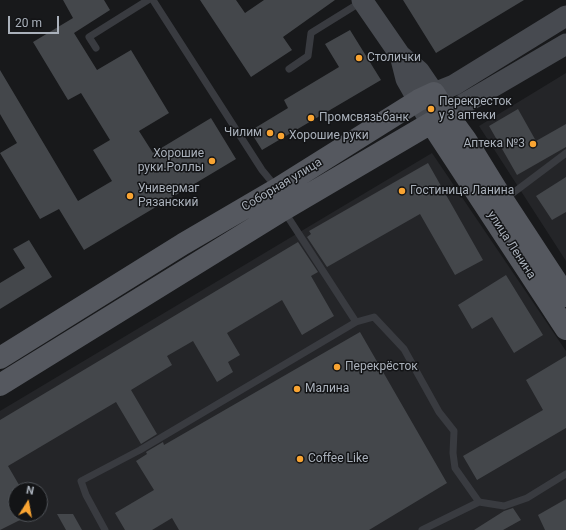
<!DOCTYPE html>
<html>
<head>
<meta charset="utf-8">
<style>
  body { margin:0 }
  #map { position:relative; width:566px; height:530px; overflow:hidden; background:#18191b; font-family:Roboto,sans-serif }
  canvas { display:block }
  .north { position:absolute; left:8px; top:482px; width:40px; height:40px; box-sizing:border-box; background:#131416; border:1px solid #4f5358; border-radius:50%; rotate:11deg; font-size:11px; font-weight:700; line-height:16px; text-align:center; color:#aab1bb }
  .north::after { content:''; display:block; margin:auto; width:14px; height:18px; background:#f9a432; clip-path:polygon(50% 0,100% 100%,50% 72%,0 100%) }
  .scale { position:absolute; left:8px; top:16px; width:51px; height:18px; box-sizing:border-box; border:2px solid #aab1bb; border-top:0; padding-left:5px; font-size:12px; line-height:14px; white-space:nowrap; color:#aab1bb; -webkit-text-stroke:3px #131416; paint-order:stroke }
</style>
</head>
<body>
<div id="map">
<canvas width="566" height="530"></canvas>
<div class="north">N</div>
<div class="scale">20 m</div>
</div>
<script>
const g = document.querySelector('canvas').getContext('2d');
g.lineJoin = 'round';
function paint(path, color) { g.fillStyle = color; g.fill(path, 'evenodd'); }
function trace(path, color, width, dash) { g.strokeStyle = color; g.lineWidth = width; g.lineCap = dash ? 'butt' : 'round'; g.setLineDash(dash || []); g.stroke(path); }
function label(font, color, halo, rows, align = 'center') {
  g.font = font + ' Roboto,sans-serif'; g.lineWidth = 3; g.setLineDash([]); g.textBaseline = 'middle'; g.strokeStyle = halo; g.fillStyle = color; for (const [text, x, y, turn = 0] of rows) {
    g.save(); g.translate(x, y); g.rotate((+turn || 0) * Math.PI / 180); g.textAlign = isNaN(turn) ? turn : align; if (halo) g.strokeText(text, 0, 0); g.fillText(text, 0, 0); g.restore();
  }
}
paint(new Path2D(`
  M566,73v188l-87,-135z
  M432,153l134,198v179h-566v-119zM16,490h24v24h-24z`), '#242528');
paint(new Path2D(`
  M63,0h41l6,10 -36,23 23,37 34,-20 38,63 -30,18 14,22 58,-35 25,41 -152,91 -25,-41 -19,10 -40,-66 17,-10 -17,-29v-44l78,131 34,-20 -19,-31 17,-10 -29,-47 -13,7 -35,-58 40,-24z
  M200,0h36l9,13 19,-13h71l-52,37 9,13 -41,27z
  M403,0h121l-88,53z
  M350,30l31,50 -119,70 -12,-19 38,-23 -4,-8 55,-33 -14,-23z
  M518,109l18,32 30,-17v23l-49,28 -28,-49z
  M428,163l55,97 -28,15 -35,-61 -93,53 -20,-30 4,-3 -2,-3z
  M566,177v35l-14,8 -16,-24z
  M29,240l23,37 -52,32v-26l25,-15 -12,-19z
  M298,242l20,30 -7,4 23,40 -32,19 -20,-35 -55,33 13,22 -12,7 5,10 -16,10 -24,-41 -26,15 5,9 -41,25 26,44 -16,10 -25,-42 -108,64 14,24h-6v24h16l-32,16v-110z
  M506,275l37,60 -29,18 -22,-36 -20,12 -14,-24z
  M360,332l87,151 -78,47h-190l-7,-12 -20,12h-27l-10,-17 39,-23 -18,-29 11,-7 -1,-2 17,-10 1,3z
  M566,356v72l-89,52 -14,-24 80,-46 -17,-30z
  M566,499v31h-21l-7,-15z
  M513,508l8,12 -18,10h-29l30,-19z
  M57,514h16l9,16h-16z`), '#44474b');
trace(new Path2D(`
  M153,0l109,170 14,17
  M96,48l-7,-11 59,-37
  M289,69l19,-13 3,-23 50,-31
  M505,199l61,-46
  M284,211l72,111
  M105,530l-19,-35 -5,-14 59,-31 216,-128 18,-5 30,32 35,63 15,19 -1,22 2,15 24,34
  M422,530l57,-28 25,4 23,-8 39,-24`), '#393b40', 7);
trace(new Path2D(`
  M362,0l38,55 19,16 15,22 20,-8 112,-69
  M400,55l6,24 25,44 135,-79`), '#474a50', 21);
trace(new Path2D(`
  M0,358l183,-114 94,-55 142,-89 15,-7 13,21 19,26 37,60 63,96
  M0,385l283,-175 148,-87 135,206`), '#55585f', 22);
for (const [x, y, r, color] of [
  [359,58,4,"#f9a432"],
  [431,109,4,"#f9a432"],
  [311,118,4,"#f9a432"],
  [270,133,4,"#f9a432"],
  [281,136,4,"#f9a432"],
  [533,144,4,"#f9a432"],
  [212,161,4,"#f9a432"],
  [402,191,4,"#f9a432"],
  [130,196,4,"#f9a432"],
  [337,367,4,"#f9a432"],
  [297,389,4,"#f9a432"],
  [300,459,4,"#f9a432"]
]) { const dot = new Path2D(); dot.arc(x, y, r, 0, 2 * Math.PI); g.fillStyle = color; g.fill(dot); trace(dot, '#131416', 1.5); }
label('12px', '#aab1bb', '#131416', [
  ["Столички",367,58],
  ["Перекресток",439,102],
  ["у 3 аптеки",439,116],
  ["Промсвязьбанк",319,118],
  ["Чилим",262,133,"right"],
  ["Хорошие руки",289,136],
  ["Аптека №3",525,144,"right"],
  ["Хорошие",204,154,"right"],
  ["руки.Роллы",204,168,"right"],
  ["Универмаг",138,189],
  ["Рязанский",138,203],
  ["Гостиница Ланина",410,191],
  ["Перекрёсток",345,367],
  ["Малина",305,389],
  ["Coffee Like",308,459]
], 'left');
label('12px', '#aab1bb', '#131416', [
  ["Соборная улица",282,185,-31],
  ["улица Ленина",511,245,57]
]);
</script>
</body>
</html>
